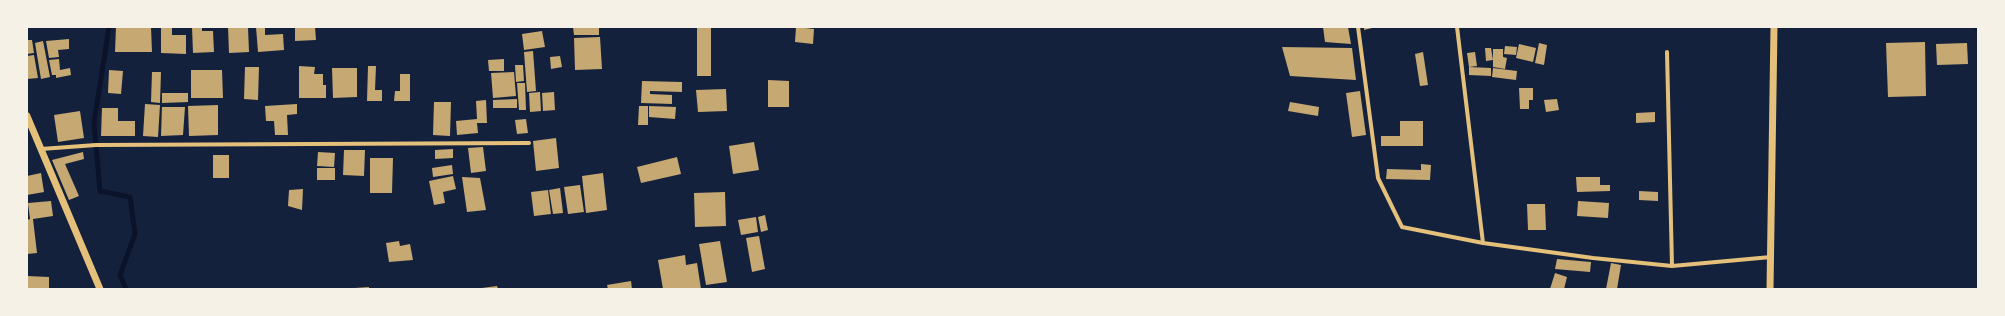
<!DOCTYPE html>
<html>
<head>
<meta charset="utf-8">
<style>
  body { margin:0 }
  #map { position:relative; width:2005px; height:316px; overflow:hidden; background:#14213d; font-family:Barlow,sans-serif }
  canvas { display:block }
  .frame { position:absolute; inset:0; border:28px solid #f6f1e7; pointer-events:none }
</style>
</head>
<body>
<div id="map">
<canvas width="2005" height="316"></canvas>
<div class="frame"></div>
</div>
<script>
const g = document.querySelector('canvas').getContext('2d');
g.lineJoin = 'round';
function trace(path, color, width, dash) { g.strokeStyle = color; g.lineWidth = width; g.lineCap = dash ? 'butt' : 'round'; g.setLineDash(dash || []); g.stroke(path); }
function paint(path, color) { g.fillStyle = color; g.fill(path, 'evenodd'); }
trace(new Path2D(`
  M109,27l-15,96 6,68 30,6 5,37 -15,41 6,14
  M1975,27l3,1`), '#0b132b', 5);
paint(new Path2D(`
  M116,27h35l1,25h-37z
  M161,27h11v8h14v19l-25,-1z
  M192,27h10v4h11l1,21 -21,1z
  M228,27h20l1,25 -20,1z
  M256,27h9v8l18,-1 1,16 -26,2z
  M295,27h20l1,13 -21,1z
  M573,27h26v8h-25z
  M697,27h14v49h-14z
  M796,27l18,2 -1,15 -18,-2z
  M1323,27h25l3,17 -26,-2z
  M1364,27h8v1l-8,2z
  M542,31l3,16 -21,3 -2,-16z
  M600,37l2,32 -27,1 -1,-32z
  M69,39v10l-11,1 1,7 -10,1 -3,-17z
  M27,40h5l2,13 -7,1z
  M43,41l7,36 -9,2 -6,-36z
  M1925,42l1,54 -38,1 -2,-54z
  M1539,43l8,2 -3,20 -9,-2z
  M1967,43l1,21 -31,1 -1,-21z
  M1519,44l17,4 -3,14 -17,-4z
  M1505,46l12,1 -1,8 -12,-1z
  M1282,47l70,1 4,32 -66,-4z
  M1485,48h6l2,12 -7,1z
  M1493,49h10v8l4,1 -2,11 -12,-2z
  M533,51l3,40 -9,1 -3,-40z
  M1423,52l5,33 -8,1 -5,-32z
  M1475,52l2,14 -8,1 -2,-14z
  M34,55l4,23 -11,1v-23z
  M560,56l2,11 -11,2 -1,-12z
  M59,59l1,11 10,-2 1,7 -15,3v-3h-4l-3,-15z
  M504,59v12h-15l-1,-11z
  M515,65h8l1,16 -8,1z
  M299,66l16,1 -1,7h9v11h3v13h-27z
  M368,66h8l-1,24h7v11h-15z
  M245,67h14l-1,33 -14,-1z
  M1469,67l22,1v8l-22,-1z
  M332,68h25v29l-24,1z
  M1493,68l24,3 -1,9 -24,-3z
  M109,70l14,1 -2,23 -13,-1z
  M191,70h31l1,28h-32z
  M152,72h9l-1,31 -9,-1z
  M514,72l2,24 -23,2 -2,-25z
  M400,74h10v27h-16l1,-10h5z
  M768,80l21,1v26h-21z
  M642,81l40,1v10l-32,-1v3l22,1v9l-31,-1z
  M517,83h8l1,27h-7z
  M1519,88h14v12h-4v9h-9z
  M726,89l1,22 -29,1 -2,-22z
  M1360,91l6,44 -14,2 -6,-44z
  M540,92l1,19 -11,1 -1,-19z
  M554,92l1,18 -12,1 -1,-18z
  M162,93h26v9l-26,1z
  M517,99v9h-24v-8z
  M1557,99l2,11 -13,2 -2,-12z
  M486,100l1,23h-10l1,10 -21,2 -1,-14 21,-2 -1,-18z
  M434,102h17l-1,34 -17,-1z
  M1290,102l29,5 -1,9 -30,-5z
  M145,104l15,1 -2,32 -15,-1z
  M297,104v10l-10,1 1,20h-13l-1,-14h-8l-1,-15z
  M218,105v30l-29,1 -1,-30z
  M639,106h9v19h-10z
  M649,106l27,1 -1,12 -26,-2z
  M162,107h23l-2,28 -22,1z
  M102,108h16v13h17v15h-34z
  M80,111l4,27 -26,4 -4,-27z
  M1655,112v10l-19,1v-10z
  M526,119l2,14 -11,1 -2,-14z
  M1400,121h23v25h-42v-10h19z
  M556,138l3,30 -23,3 -3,-30z
  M754,142l5,28 -26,4 -4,-28z
  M483,147l3,24 -15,2 -3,-25z
  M453,149v9l-18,1v-9z
  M344,150h21l-1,26 -21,-1z
  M83,152l1,7 -19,5 14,32 -10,4 -17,-40z
  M318,152l17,1 -1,14 -17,-1z
  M213,155h16v23h-16z
  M677,157l4,17 -40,9 -4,-16z
  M370,158h23l-1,35h-22z
  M1421,164l10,1 -1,15 -44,-1 1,-10 34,1z
  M452,165l1,9 -20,3 -1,-9z
  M317,168h18v12h-18z
  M41,173l3,19 -17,3v-19z
  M603,173l4,37 -21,3 -4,-37z
  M453,176l3,13 -13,3 2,11 -11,2 -5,-24z
  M462,177l18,1 6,32 -19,2z
  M1576,177h24v8h10v6l-33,1z
  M580,185l4,27 -16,2 -4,-27z
  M560,188l3,25 -10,1 -4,-24z
  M303,189l-1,21 -14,-4 1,-16z
  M548,190l3,24 -17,2 -3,-24z
  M1639,191l19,1v9l-19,-1z
  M725,192l1,34 -31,1 -1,-34z
  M51,201l2,15 -20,3 4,34 -10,1v-34l3,-1 -2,-16z
  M1578,201l31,2 -1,15 -31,-2z
  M1527,204h18l1,26h-18z
  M765,215l3,15 -7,2 -3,-15z
  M756,217l2,15 -17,3 -3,-15z
  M759,236l6,33 -13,3 -6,-34z
  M399,241l1,5 10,-2 3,16 -24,2 -3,-19z
  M720,241l7,41 -21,3 -7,-41z
  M685,255l1,10 11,-2 4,26h-38l-5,-29z
  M1557,259l34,3 -1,10 -35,-3z
  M1611,263l10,2 -4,24h-11z
  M1555,273l12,4 -3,12h-14z
  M27,276l22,1v12h-22z
  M631,281l1,8h-24l-1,-4z
  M497,286l1,3h-15l-1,-1z
  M369,287v2h-14v-1z`), '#c6a872');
trace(new Path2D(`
  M1358,27l20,151 24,49 81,16 110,15 79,8 99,-9
  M1457,27l26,216
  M1667,52l5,214
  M41,149l55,-4 433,-2`), '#e5c07b', 4);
trace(new Path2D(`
  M27,116l73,173
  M1770,289l4,-262`), '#e5c07b', 7);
</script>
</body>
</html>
